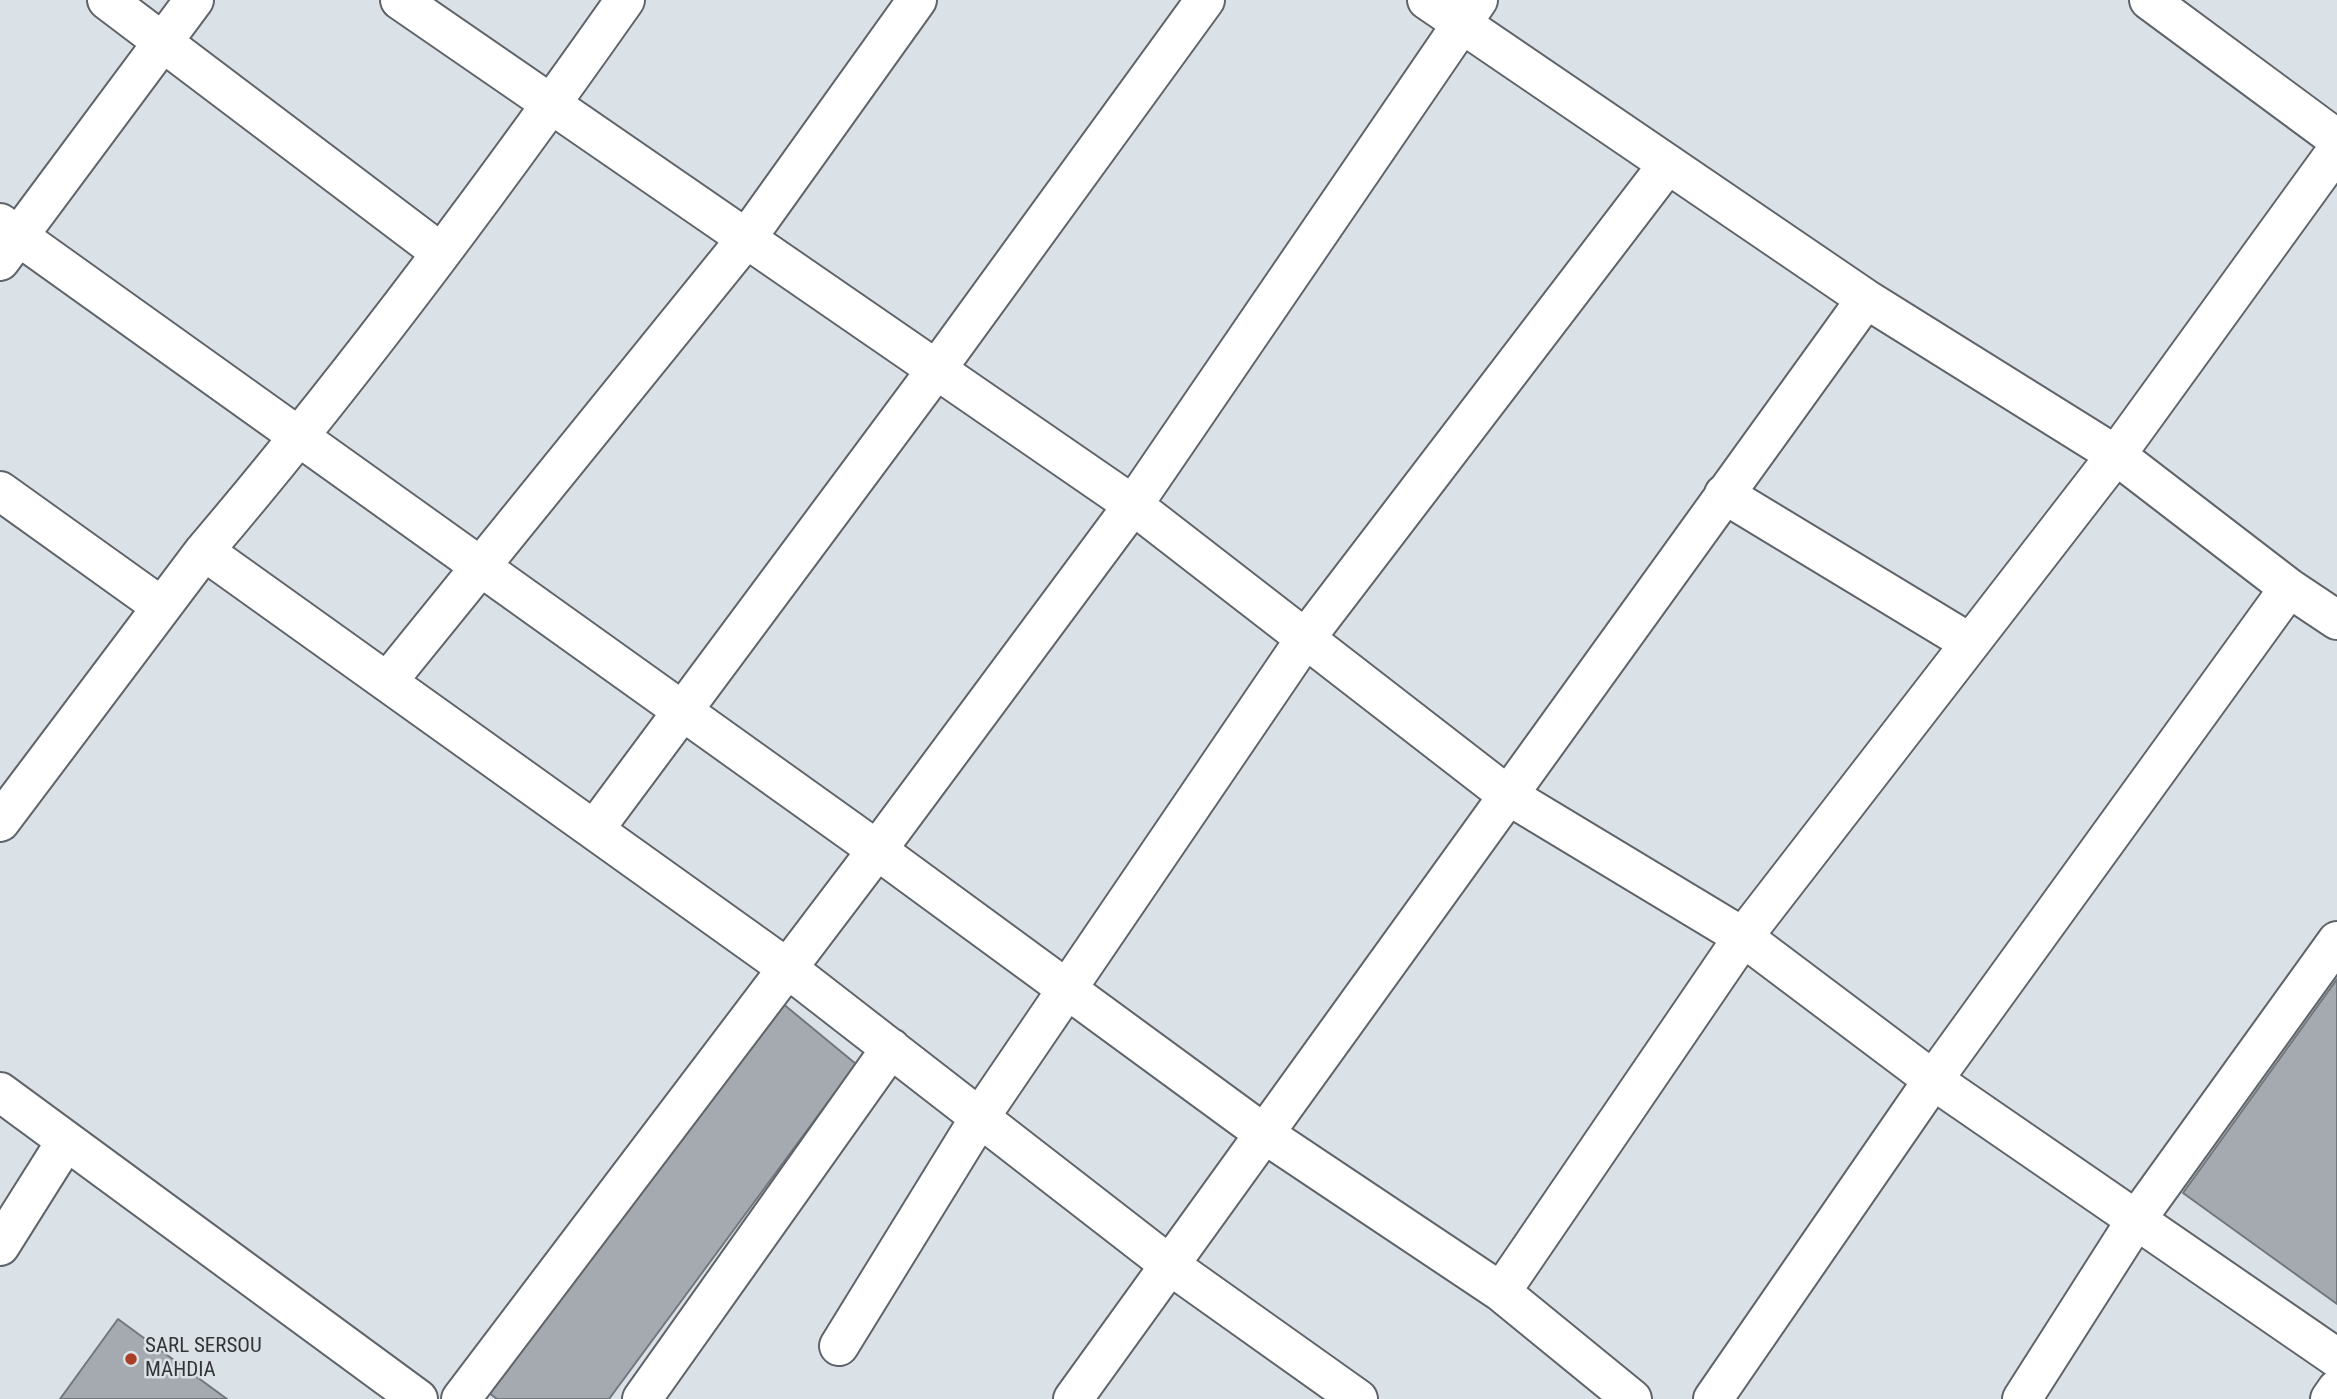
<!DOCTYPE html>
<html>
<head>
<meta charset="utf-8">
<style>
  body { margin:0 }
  canvas { display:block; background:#dbe2e7 }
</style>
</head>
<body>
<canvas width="2337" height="1399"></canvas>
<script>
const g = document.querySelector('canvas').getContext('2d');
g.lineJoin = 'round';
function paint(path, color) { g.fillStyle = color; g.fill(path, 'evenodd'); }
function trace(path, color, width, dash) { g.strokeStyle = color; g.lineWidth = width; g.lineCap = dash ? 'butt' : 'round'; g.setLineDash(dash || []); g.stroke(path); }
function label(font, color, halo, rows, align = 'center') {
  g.font = font + ' "Roboto Condensed",sans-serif'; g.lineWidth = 5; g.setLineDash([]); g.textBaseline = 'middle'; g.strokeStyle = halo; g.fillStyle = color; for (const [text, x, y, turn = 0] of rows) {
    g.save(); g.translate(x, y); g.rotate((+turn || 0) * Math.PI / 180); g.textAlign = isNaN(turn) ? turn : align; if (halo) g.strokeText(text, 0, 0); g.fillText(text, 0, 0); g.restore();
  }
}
const building = new Path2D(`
  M2337,979v325l-154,-111z
  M776,998l80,66 -247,335h-112l-8,-6z
  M118,1319l109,80h-167z`);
paint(building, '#a4aab0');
trace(building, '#72777d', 2);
const street = new Path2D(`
  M107,0l333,252
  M400,0l733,505 373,289 237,143 190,143 404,278
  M1427,0l439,299 250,156 173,133 48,32
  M2149,0l188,139
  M0,223l877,627 389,285 235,157 131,107
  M0,261l194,-261
  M0,491l162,116
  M1724,494l246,149
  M204,551c150,-176 288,-362 421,-551
  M387,682l359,-443 171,-239
  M0,822l204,-271 583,417 384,298 187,133
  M594,830l342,-460 269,-370
  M0,1092l418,307
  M0,1246l66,-105
  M1501,1292l242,-355 373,-482 221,-305
  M839,1346l141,-229 325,-478 363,-475
  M461,1399l416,-549 256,-345 345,-505
  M642,1399l249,-351
  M1073,1399l793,-1100
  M1713,1399l220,-319 356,-492
  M2022,1399l114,-179 201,-279
  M2330,1399l7,-10`);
trace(street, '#5e6469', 42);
trace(street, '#fff', 38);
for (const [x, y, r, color] of [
  [131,1359,7,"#a94025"]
]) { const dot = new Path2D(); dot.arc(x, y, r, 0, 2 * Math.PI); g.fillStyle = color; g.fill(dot); trace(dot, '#dbe2e7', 2.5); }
label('21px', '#323436', '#dbe2e7', [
  ["SARL SERSOU",145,1347],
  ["MAHDIA",145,1371]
], 'left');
</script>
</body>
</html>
